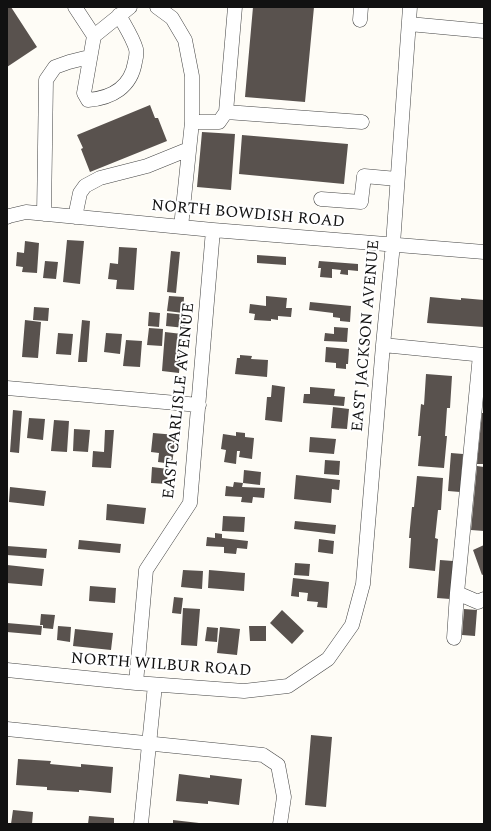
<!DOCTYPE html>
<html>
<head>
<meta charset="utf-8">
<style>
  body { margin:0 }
  #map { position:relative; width:491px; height:831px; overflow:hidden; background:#fefcf6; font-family:Spectral,serif }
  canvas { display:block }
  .frame { position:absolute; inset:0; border:8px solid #111; pointer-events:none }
</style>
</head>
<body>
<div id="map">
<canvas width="491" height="831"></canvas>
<div class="frame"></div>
</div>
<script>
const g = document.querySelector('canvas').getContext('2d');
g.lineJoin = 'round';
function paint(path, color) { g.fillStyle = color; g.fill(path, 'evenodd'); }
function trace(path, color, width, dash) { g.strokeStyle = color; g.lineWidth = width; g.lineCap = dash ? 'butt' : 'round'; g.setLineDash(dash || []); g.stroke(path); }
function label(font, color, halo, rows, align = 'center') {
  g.font = font + ' Spectral,serif'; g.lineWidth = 4; g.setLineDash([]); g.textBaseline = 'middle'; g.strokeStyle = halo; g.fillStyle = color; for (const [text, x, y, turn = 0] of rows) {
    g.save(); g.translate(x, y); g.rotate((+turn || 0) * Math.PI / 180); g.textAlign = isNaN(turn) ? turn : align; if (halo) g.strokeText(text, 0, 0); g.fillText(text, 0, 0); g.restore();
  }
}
paint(new Path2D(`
  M7,7h4l26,40 -30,20z
  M253,7h61l-9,95 -60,-5z
  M150,105l5,13h3l9,23 -77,31 -9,-23 2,-1 -6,-13z
  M202,132l33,2 -4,56 -34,-3z
  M242,135l106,9 -4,40 -105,-10z
  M67,240l17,1 -4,43 -17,-2z
  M25,241l14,2 -2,30 -15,-1 1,-5 -7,-1 1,-14 7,1z
  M119,247l18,1 -3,42 -18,-1 1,-9 -9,-1 2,-16 8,1z
  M171,251l9,1 -4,41 -9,-1z
  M257,255l29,2v8l-29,-2z
  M45,261l13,1 -2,17 -13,-1z
  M319,261l39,3v7l-10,-1v5l-8,-1 1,-4 -9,-1v9l-12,-1 1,-9h-3z
  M169,296l15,1 -1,16 -16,-2z
  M266,296l21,2 -1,10h6l-1,9 -13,-1v4l-7,-1v2l-17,-1 1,-6 -6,-1 1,-9 16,2z
  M430,297l31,3v-2l23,2v27l-57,-4z
  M310,302l41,4 -1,16 -10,-1v-3l-7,-1v-4l-24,-3z
  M34,307l15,1 -1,13 -15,-1z
  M149,312l11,1 -1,14 -11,-1z
  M167,313l19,2 -1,13 -19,-2z
  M25,320l16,2 -3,36 -16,-1z
  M82,320l8,1 -3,41h-9z
  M334,327l14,1 -1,14 -23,-1 1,-8 9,1z
  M149,328l14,1 -1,17 -15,-1z
  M165,332l17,2 -3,39 -17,-2z
  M58,333l15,1 -2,21 -15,-1z
  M106,333l16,1 -2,20 -16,-2z
  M126,340l16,1 -2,26 -17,-1z
  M326,347l23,2 -1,15h-2v5l-10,-1v-5l-11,-1z
  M240,355l12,1 -1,3 17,1 -1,17 -32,-3 2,-16h3z
  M426,374l26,2 -2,32h-3l-2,28h2l-3,32 -26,-2 3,-30h-3l3,-32 3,1z
  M272,385l13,2 -3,35 -17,-2 2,-23h4z
  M310,387l25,2 -1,7 11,1 -1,9 -41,-3 1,-9h6z
  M333,407l16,2 -2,20 -16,-1z
  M13,410l9,1 -3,42 -9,-1z
  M482,413h2v51h-7z
  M29,418l16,1 -2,21 -16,-2z
  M54,420l15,1 -2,31 -16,-1z
  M74,429l16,1 -2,22 -15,-1z
  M105,430h9l-3,38 -19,-1 1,-16 11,1z
  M236,432l9,1v4l9,1 -2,21 -13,-2 1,-6h-3l-1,13 -12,-2 2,-12 -5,-1 2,-15 13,2z
  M153,433l23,2 -4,29 -14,-2 1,-9 -8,-1z
  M310,437l26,2 -2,15 -25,-2z
  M451,453l12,1 -3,38 -12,-1z
  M325,460l15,1 -1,14 -15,-1z
  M477,466l7,1v64l-13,-1z
  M152,467l16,2 -1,15 -16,-1z
  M244,470l17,2 -1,13 -17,-2z
  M296,475l44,5 -1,10 -7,-1 -1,14 -37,-4z
  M417,476l26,2 -2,32h-3l-3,28 3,1 -3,32 -26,-3 2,-30h-2l3,-31h2z
  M234,482l9,1 -1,4 23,1 -1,10 -11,-1 -1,6 -11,-1 1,-5 -17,-1 1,-10 7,1z
  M10,487l36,4 -2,15 -35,-4z
  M107,504l39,4 -2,16 -38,-4z
  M223,516l22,1 -1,15 -22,-1z
  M295,521l41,4 -1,9 -41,-5z
  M215,533l7,1v4l26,3 -1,8 -10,-1 -1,6 -12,-1v-6l-18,-1 1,-9 8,1z
  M319,539l15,2 -1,13 -15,-2z
  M79,540l42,4 -1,9 -42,-4z
  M484,545v29l-2,1 -9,-25z
  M7,546l40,3 -1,9 -39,-3z
  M440,560l13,1 -3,38 -13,-1z
  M295,563l15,1 -1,12 -15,-1z
  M7,565l37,4 -2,17 -35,-3z
  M183,570l20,1 -1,18 -21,-2z
  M209,570l36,3 -1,18 -36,-3z
  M293,578l36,4 -2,26 -10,-1 1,-5 -11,-1 1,-8 -9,-1v5l-8,-1z
  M90,586l26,2 -1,15 -26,-2z
  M174,597l9,1 -2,16 -9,-1z
  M183,608l17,1 -3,37 -16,-1z
  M464,609l13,1 -2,26 -13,-1z
  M282,610l22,21 -12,13 -22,-21z
  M41,614l14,1 -2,14 -10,-1v-3h-3z
  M7,623l35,3 -1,9 -34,-3z
  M58,626l13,1 -1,15 -13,-2z
  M249,626h17v15h-16z
  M207,627l11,1 -1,14 -12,-1z
  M220,627l20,2 -3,26 -20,-2z
  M75,629l38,4 -2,17 -38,-4z
  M311,735l21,2 -6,70 -21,-2z
  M18,759l33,2 -1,3 31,3v-3l32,3 -2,26 -32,-3v2l-32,-2v-3l-31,-2z
  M179,774l31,4v-3l32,4 -3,26 -31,-4v3l-32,-3z
  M13,810l20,2 -1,12h-21z
  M89,816l25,2v6h-26z
  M173,820l26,3v1h-26z`), '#59524e');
const minor = new Path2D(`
  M75,7l19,29 -10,57 4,7c24,-2 43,-13 47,-38 1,-4 2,-9 1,-13 -3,-11 -11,-23 -17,-34
  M157,7l15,11 13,22 7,36v46
  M360,20l1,-13
  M409,24l75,7
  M94,36l36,-29
  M226,112l136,10
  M321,199l40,3 3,-26 33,3
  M44,214l2,-134 9,-13 14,-5 20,-5
  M7,217l2,-1 17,-4 187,18 271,22
  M75,217l5,-24 5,-7 15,-8 47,-12 42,-17
  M181,227l11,-105h27l7,-10 9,-105
  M383,345l101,10
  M480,355l-23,238 21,9 6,-3
  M7,388l192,17
  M454,638l3,-45
  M7,670l129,13 108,8 44,-5 40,-27 24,-34 11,-41 20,-239 10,-101 17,-237
  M136,683l10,-113 44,-67 23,-273
  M7,729l256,26 15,10 6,32 -4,27
  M141,824l14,-139`);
trace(minor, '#444', 15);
trace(minor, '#fff', 14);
label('16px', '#111', '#fff', [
  ["NORTH BOWDISH ROAD",248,215,5],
  ["EAST JACKSON AVENUE",367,336,-85],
  ["EAST CARLISLE AVENUE",180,401,-84],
  ["NORTH WILBUR ROAD",161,666,4]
]);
</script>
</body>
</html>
